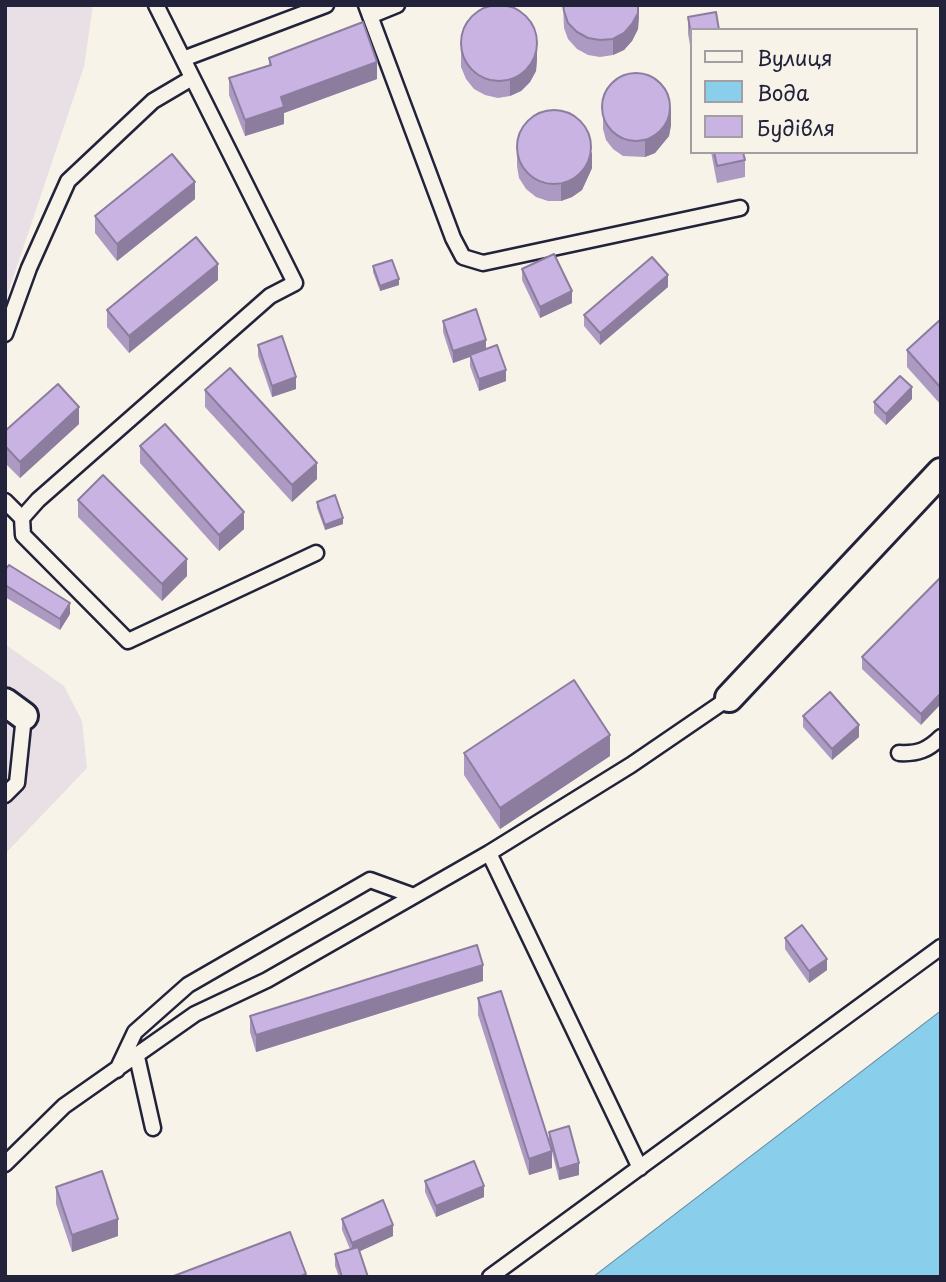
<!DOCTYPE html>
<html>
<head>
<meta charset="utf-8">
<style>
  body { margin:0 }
  #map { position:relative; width:946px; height:1282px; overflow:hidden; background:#f7f3e8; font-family:"Playpen Sans",sans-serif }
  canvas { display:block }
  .frame { position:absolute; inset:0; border:7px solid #22223b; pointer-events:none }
  .legend { position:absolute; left:690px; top:28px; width:228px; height:126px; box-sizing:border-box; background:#f7f3e8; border:2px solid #a29fa3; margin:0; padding:9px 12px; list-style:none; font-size:21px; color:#22223b }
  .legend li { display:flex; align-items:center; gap:14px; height:35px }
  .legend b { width:35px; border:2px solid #a29fa3 }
</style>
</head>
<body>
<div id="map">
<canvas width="946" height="1282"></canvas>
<div class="frame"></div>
<ul class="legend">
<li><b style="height:9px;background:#f7f3e8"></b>Вулиця</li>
<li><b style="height:19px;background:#89ceea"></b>Вода</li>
<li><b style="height:19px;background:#c8b3e2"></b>Будівля</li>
</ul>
</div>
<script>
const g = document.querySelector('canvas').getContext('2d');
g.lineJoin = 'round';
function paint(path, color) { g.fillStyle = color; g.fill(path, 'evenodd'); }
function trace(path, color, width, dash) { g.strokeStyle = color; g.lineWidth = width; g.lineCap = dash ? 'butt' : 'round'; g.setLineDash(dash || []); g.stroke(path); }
paint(new Path2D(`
  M5,5h88l-9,62 -79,235z
  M5,644l59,42 18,35 5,47 -82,86z`), '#e9e0e6');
const water = new Path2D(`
  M941,1010v267h-349z`);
paint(water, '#89ceea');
trace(water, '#6089a4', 2);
paint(new Path2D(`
  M941,1007v3l-349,267h-4z`), '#f7f3e8');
const service = new Path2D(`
  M156,5l139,278 -25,13 -232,204 -16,18 1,17 105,106 188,-88
  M366,5l87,233 10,19 20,6 257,-55
  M370,16l27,-11
  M183,59l143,-54
  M5,334l24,-66 39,-87 85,-80 39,-23
  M5,501l17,17
  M899,753c19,1 29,-3 42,-16
  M5,795l12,-12 7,-67
  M489,853l151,315
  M137,1057l16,71
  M117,1070l18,-38 53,-47 182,-105 44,16
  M5,1164l59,-58 131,-92 72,-34 222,-127 142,-88 98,-67
  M490,1277l451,-330`);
const minor = new Path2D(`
  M729,698l212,-226
  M5,702l19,14`);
trace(service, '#22223b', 19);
trace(minor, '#22223b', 32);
trace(service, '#f7f3e8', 14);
trace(minor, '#f7f3e8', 26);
paint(new Path2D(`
  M563,5h76l-1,24 -6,12 -8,9 -11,5 -13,2 -12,-2 -11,-6 -9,-10 -4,-11z
  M688,17l4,13v26l-4,-22z
  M461,37l76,22 -1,12 -6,11 -9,9 -11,5 -12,2 -13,-3 -11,-6 -8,-10 -5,-12z
  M269,58l108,21 -93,34v11l-39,12 -16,-41v-17l40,-13z
  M603,100l68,25 -2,11 -14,17 -10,4 -22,-1 -10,-7 -7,-9 -3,-11z
  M517,149l75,19 -10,22 -10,7 -11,4h-13l-12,-4 -10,-8 -7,-11 -2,-12z
  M711,152h32l2,8v17l-28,6z
  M195,199l-78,62 -22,-28v-17z
  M373,266l26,19 -19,6 -7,-19z
  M522,269l50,34 -32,15 -18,-38z
  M218,280l-89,73 -22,-26v-17z
  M668,287l-68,58 -16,-19v-11z
  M941,319v86l-34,-38v-17z
  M443,321l43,28 20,32 -27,10 -9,-25v-9l-17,6 -10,-31z
  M258,345l38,44 -24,8 -14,-41z
  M205,390l112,89 -25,23 -87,-95z
  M912,399l-26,26 -12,-12v-11z
  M79,424l-59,54 -15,-15v-32z
  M140,446l104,83 -25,22 -79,-88z
  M78,500l109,76 -25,25 -84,-84z
  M317,502l26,22 -18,6 -8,-22z
  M5,570l65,44 -10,16 -55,-33z
  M941,577l-20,148 -59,-56v-12z
  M803,716l56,21 -27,23 -29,-33z
  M464,753l146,3 -110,73 -36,-54z
  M785,938l42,32 -18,13 -24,-34z
  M483,981l-227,71 -6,-20v-16z
  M478,998l71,145v-11l30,43 -20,5 -7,-28v16l-23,7 -51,-160z
  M425,1181l59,16 -48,20 -11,-25z
  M56,1187l62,49 -46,16 -16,-48z
  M342,1219l51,17 -34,15 9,26h-29l-4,-11v-12l15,-5 -8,-19z`), '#ac9ac2');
paint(new Path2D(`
  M638,5l1,12 -1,12 -6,12 -8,9 -11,5v-16z
  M537,42v17l-1,12 -6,11 -9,9 -11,5v-16z
  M377,62v17l-93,34v11l-39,12v-16l36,-23z
  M671,108v17l-2,11 -14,17 -10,4v-17z
  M592,152v16l-10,22 -10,7 -11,4v-17z
  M195,182v17l-78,62v-17z
  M218,264v16l-89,73v-17z
  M668,275v12l-68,58v-12z
  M399,279v6l-19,6v-5z
  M572,291v12l-32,15v-11z
  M486,340v11l-33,12v-12z
  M506,370v11l-27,10v-12z
  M296,377v12l-24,8v-11z
  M912,387v12l-26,26v-11z
  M79,407v17l-59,54v-16z
  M317,463v16l-25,23v-17z
  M244,512v17l-25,22v-16z
  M343,518v6l-18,6v-5z
  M187,559v17l-25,25v-17z
  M70,603v11l-10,16v-11z
  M941,693v11l-20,21v-11z
  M859,725v12l-27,23v-11z
  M610,735v21l-110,73v-21z
  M827,959v11l-18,13v-12z
  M483,965v16l-227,71v-17z
  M552,1151v17l-23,7v-16z
  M579,1163v12l-20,5v-11z
  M484,1186v11l-48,20v-11z
  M118,1219v17l-46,16v-17z
  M393,1225v11l-41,19v-12z`), '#8c7d9e');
const building = new Path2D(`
  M563,5h75v8l-6,11 -8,9 -11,6 -13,1 -12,-2 -11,-6 -9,-9 -4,-12z
  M461 43a38 38 0 1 1 76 0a38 38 0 1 1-76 0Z
  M716,12l3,18h-27v9l-4,-22z
  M363,22l14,40 -96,35 3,10 -39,13 -16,-42 42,-13 -2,-7z
  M602 107a34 34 0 1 1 68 0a34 34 0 1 1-68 0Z
  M517 147a37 37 0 1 1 74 0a37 37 0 1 1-74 0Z
  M714,152h29l2,8 -28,6z
  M172,154l23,28 -78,62 -22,-28z
  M196,237l22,27 -89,72 -22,-26z
  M554,254l18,37 -32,16 -18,-38z
  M652,257l16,18 -68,58 -16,-18z
  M392,260l7,19 -19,7 -7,-20z
  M476,309l10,31 -33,11 -10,-30z
  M941,319v69l-34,-38z
  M282,336l14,41 -24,9 -14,-41z
  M497,345l9,25 -27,9 -9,-24z
  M230,368l87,95 -25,22 -87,-95z
  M900,376l12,11 -26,27 -12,-12z
  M58,384l21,23 -59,55 -15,-16v-15z
  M165,424l79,88 -25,23 -79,-89z
  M103,475l84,84 -25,25 -84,-84z
  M335,495l8,23 -18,7 -8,-23z
  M9,565l61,38 -10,16 -55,-34v-15z
  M941,577v116l-20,21 -59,-57z
  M574,680l36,55 -110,73 -36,-55z
  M830,692l29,33 -27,24 -29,-33z
  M802,925l25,34 -18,12 -24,-33z
  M477,945l6,20 -227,70 -6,-19z
  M501,991l51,160 -23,8 -51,-161z
  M569,1126l10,37 -20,6 -10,-37z
  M474,1161l10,25 -48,20 -11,-25z
  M102,1171l16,48 -46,16 -16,-48z
  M383,1200l10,25 -41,18 -10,-24z
  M290,1232l16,42 -7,3h-128z
  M358,1247l10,30h-26l-7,-23z`);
paint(building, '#c8b3e2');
trace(building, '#8c7d9e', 2);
</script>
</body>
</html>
